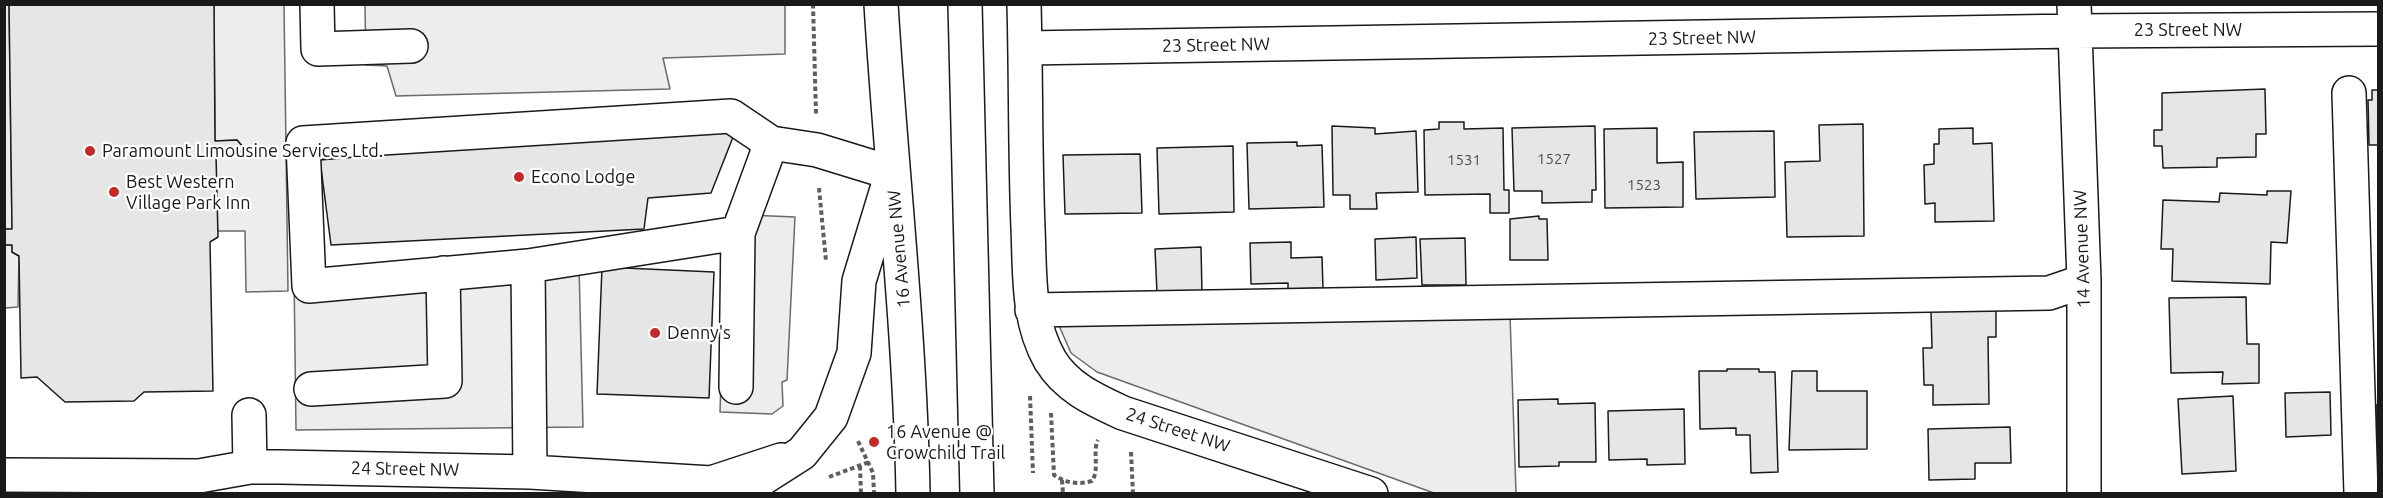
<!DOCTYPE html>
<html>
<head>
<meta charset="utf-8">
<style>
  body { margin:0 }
  #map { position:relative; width:2383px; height:498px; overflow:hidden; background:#fff; font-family:Ubuntu,sans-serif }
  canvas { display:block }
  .frame { position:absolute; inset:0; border:6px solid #1a1a1a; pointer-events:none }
</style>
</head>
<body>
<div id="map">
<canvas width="2383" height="498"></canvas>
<div class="frame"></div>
</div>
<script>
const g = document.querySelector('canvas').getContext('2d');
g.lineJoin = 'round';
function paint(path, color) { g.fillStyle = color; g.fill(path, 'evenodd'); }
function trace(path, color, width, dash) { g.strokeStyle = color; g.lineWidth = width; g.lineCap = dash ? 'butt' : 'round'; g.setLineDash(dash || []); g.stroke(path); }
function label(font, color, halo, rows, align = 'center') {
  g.font = font + ' Ubuntu,sans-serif'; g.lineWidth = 4.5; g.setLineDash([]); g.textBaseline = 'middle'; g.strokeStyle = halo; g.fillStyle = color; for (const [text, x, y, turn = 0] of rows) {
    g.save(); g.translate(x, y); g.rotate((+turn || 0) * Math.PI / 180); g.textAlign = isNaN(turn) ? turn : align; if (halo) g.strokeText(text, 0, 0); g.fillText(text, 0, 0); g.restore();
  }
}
const built = new Path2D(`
  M9,4l3,225h-7l-1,-224z
  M214,5h70l4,286 -42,1 -1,-61h-28l-1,-76 23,-1 4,-7 -6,-7 -22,1z
  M365,5h420v49l-122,4 7,31 -274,7 -9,-30 -21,-1z
  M726,214l69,3 -8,163 -5,2 1,24 -11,8 -52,-2z
  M4,245h8v7l7,4 -1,51 -13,1z
  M579,266l4,161 -287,3 -2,-155z
  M1510,315l6,178h-82l-337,-121 -26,-19 -14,-32z`);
paint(built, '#ededed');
trace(built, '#6a6a6a', 1.5);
const building = new Path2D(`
  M9,4h205l1,137 22,-1 6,7 -4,7 -23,1 2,82 -8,5 3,149 -69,1 -10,9 -69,1 -28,-25 -16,1 -2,-122 -7,-4v-7h-8v-16h8z
  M2265,89l1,45h-10v23l-39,1v9l-54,1 -1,-22h-8v-16h8v-37z
  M2372,90h6v55h-9l-1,-45h4z
  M1439,122h25v7l39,-1 1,62h5v23h-19v-19l-65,1 -1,-65 15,-1z
  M1863,124l1,112 -77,1 -2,-75 35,-1 -1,-36z
  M714,126l21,6 -24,61 -63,5 -4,31 -313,16 -11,-85z
  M1332,126l43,2v6l41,-3 2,61 -42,1 1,16h-27v-14h-17z
  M1595,126l1,64h-4v12l-50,1v-12h-28l-2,-63z
  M1657,128v35l26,-1v45l-78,1 -1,-79z
  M1973,128v16l19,-1 2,78 -59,1v-19l-10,1 -1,-39 10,-1v-20h5v-15z
  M1774,131l1,66 -79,2 -2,-67z
  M1297,142v4l25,-1 2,62 -75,2 -2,-66z
  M1233,146l1,66 -75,2 -2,-66z
  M1140,154l2,59 -77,1 -2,-59z
  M2267,191h24l-4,52 -16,-1 -1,42 -98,-3 1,-32h-12l2,-49 56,2 1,-9 47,2z
  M1539,216v3h8l1,41h-38v-41z
  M1416,237l1,41 -41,2 -1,-41z
  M1465,238l1,47h-44l-2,-46z
  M1291,242v16l31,-1 1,31 -35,1v-6l-37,1 -1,-41z
  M1201,247l1,46h-45l-2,-44z
  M602,267l112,5 -5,126 -112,-4z
  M2246,297l1,47h12v39l-37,1 1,-12 -52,1 -2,-75z
  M1996,309v28h-8l1,67 -56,1v-20h-9l-1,-37h9l-1,-38z
  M1727,369h32v3h16l3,100 -27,1 -1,-38h-14v-7l-36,1 -1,-58h28z
  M1792,371h25v20h50v58l-78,1z
  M2330,392l1,43 -45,2 -1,-44z
  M2233,396l3,75 -54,3 -4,-75z
  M1558,399v5l37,-1 1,59h-37v4l-40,1 -1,-67z
  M2376,405h2v57h-1z
  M1684,409l1,55 -38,1v-6l-38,1 -1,-49z
  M2010,427l1,36h-36v16l-46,1 -1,-51z`);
paint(building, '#e6e6e6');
trace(building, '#1a1a1a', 1.5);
const minor = new Path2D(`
  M317,4l1,45 93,-3
  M1024,4c2,75 1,149 4,224 2,45 -1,92 22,132 17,28 45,40 73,53l248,81
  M2074,4l10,277v213
  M1025,48l1049,-17 304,-2
  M2349,93l12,401
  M738,233l-210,33 -219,20 -6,-143 428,-27 40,27 46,7 75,23
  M528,266l2,206
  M1032,310l1017,-17 35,-12
  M736,387l2,-154 33,-90
  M311,389l134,-8 -2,-108
  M249,415l1,52
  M4,475l195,1 51,-9h30l250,5 181,11 70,-23`);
const highway = new Path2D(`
  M881,4c10,164 29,326 32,490
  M965,4l12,490
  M738,494l64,-41 29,-36 23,-64 5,-72 28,-92`);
trace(minor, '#1a1a1a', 36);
trace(highway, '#1a1a1a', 36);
trace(new Path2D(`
  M813,4l3,110
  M819,188l7,73
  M1030,396l3,77
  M1051,413l3,62c12,8 24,10 38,6 8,-12 0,-29 6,-41
  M858,441l15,32 1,21
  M1131,452l2,42
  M860,466l1,28
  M829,477l40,-15
  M1062,480l1,14`), '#5f5f5f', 4, [4.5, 3]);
trace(minor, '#fff', 33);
trace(highway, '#fff', 33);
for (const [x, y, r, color] of [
  [90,151,6,"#c62828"],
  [519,177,6,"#c62828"],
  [114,192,6,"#c62828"],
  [655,333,6,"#c62828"],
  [874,442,6,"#c62828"]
]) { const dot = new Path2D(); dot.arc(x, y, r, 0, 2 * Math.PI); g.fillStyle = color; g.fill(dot); trace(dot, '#fff', 2); }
label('15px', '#4d4d4d', null, [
  ["1527",1554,159],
  ["1531",1464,160],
  ["1523",1644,185]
]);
label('18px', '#1a1a1a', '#fff', [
  ["23 Street NW",2188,30],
  ["23 Street NW",1702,38,-1],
  ["23 Street NW",1216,45,-1],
  ["16 Avenue NW",899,249,-95],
  ["14 Avenue NW",2082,249,-92],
  ["24 Street NW",1178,430,18],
  ["24 Street NW",405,469,1]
]);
label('18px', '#1a1a1a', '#fff', [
  ["Paramount Limousine Services Ltd.",102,151],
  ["Econo Lodge",531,177],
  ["Best Western",126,182],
  ["Village Park Inn",126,203],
  ["Denny's",667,333],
  ["16 Avenue @",886,432],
  ["Crowchild Trail",886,453]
], 'left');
</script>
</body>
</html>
